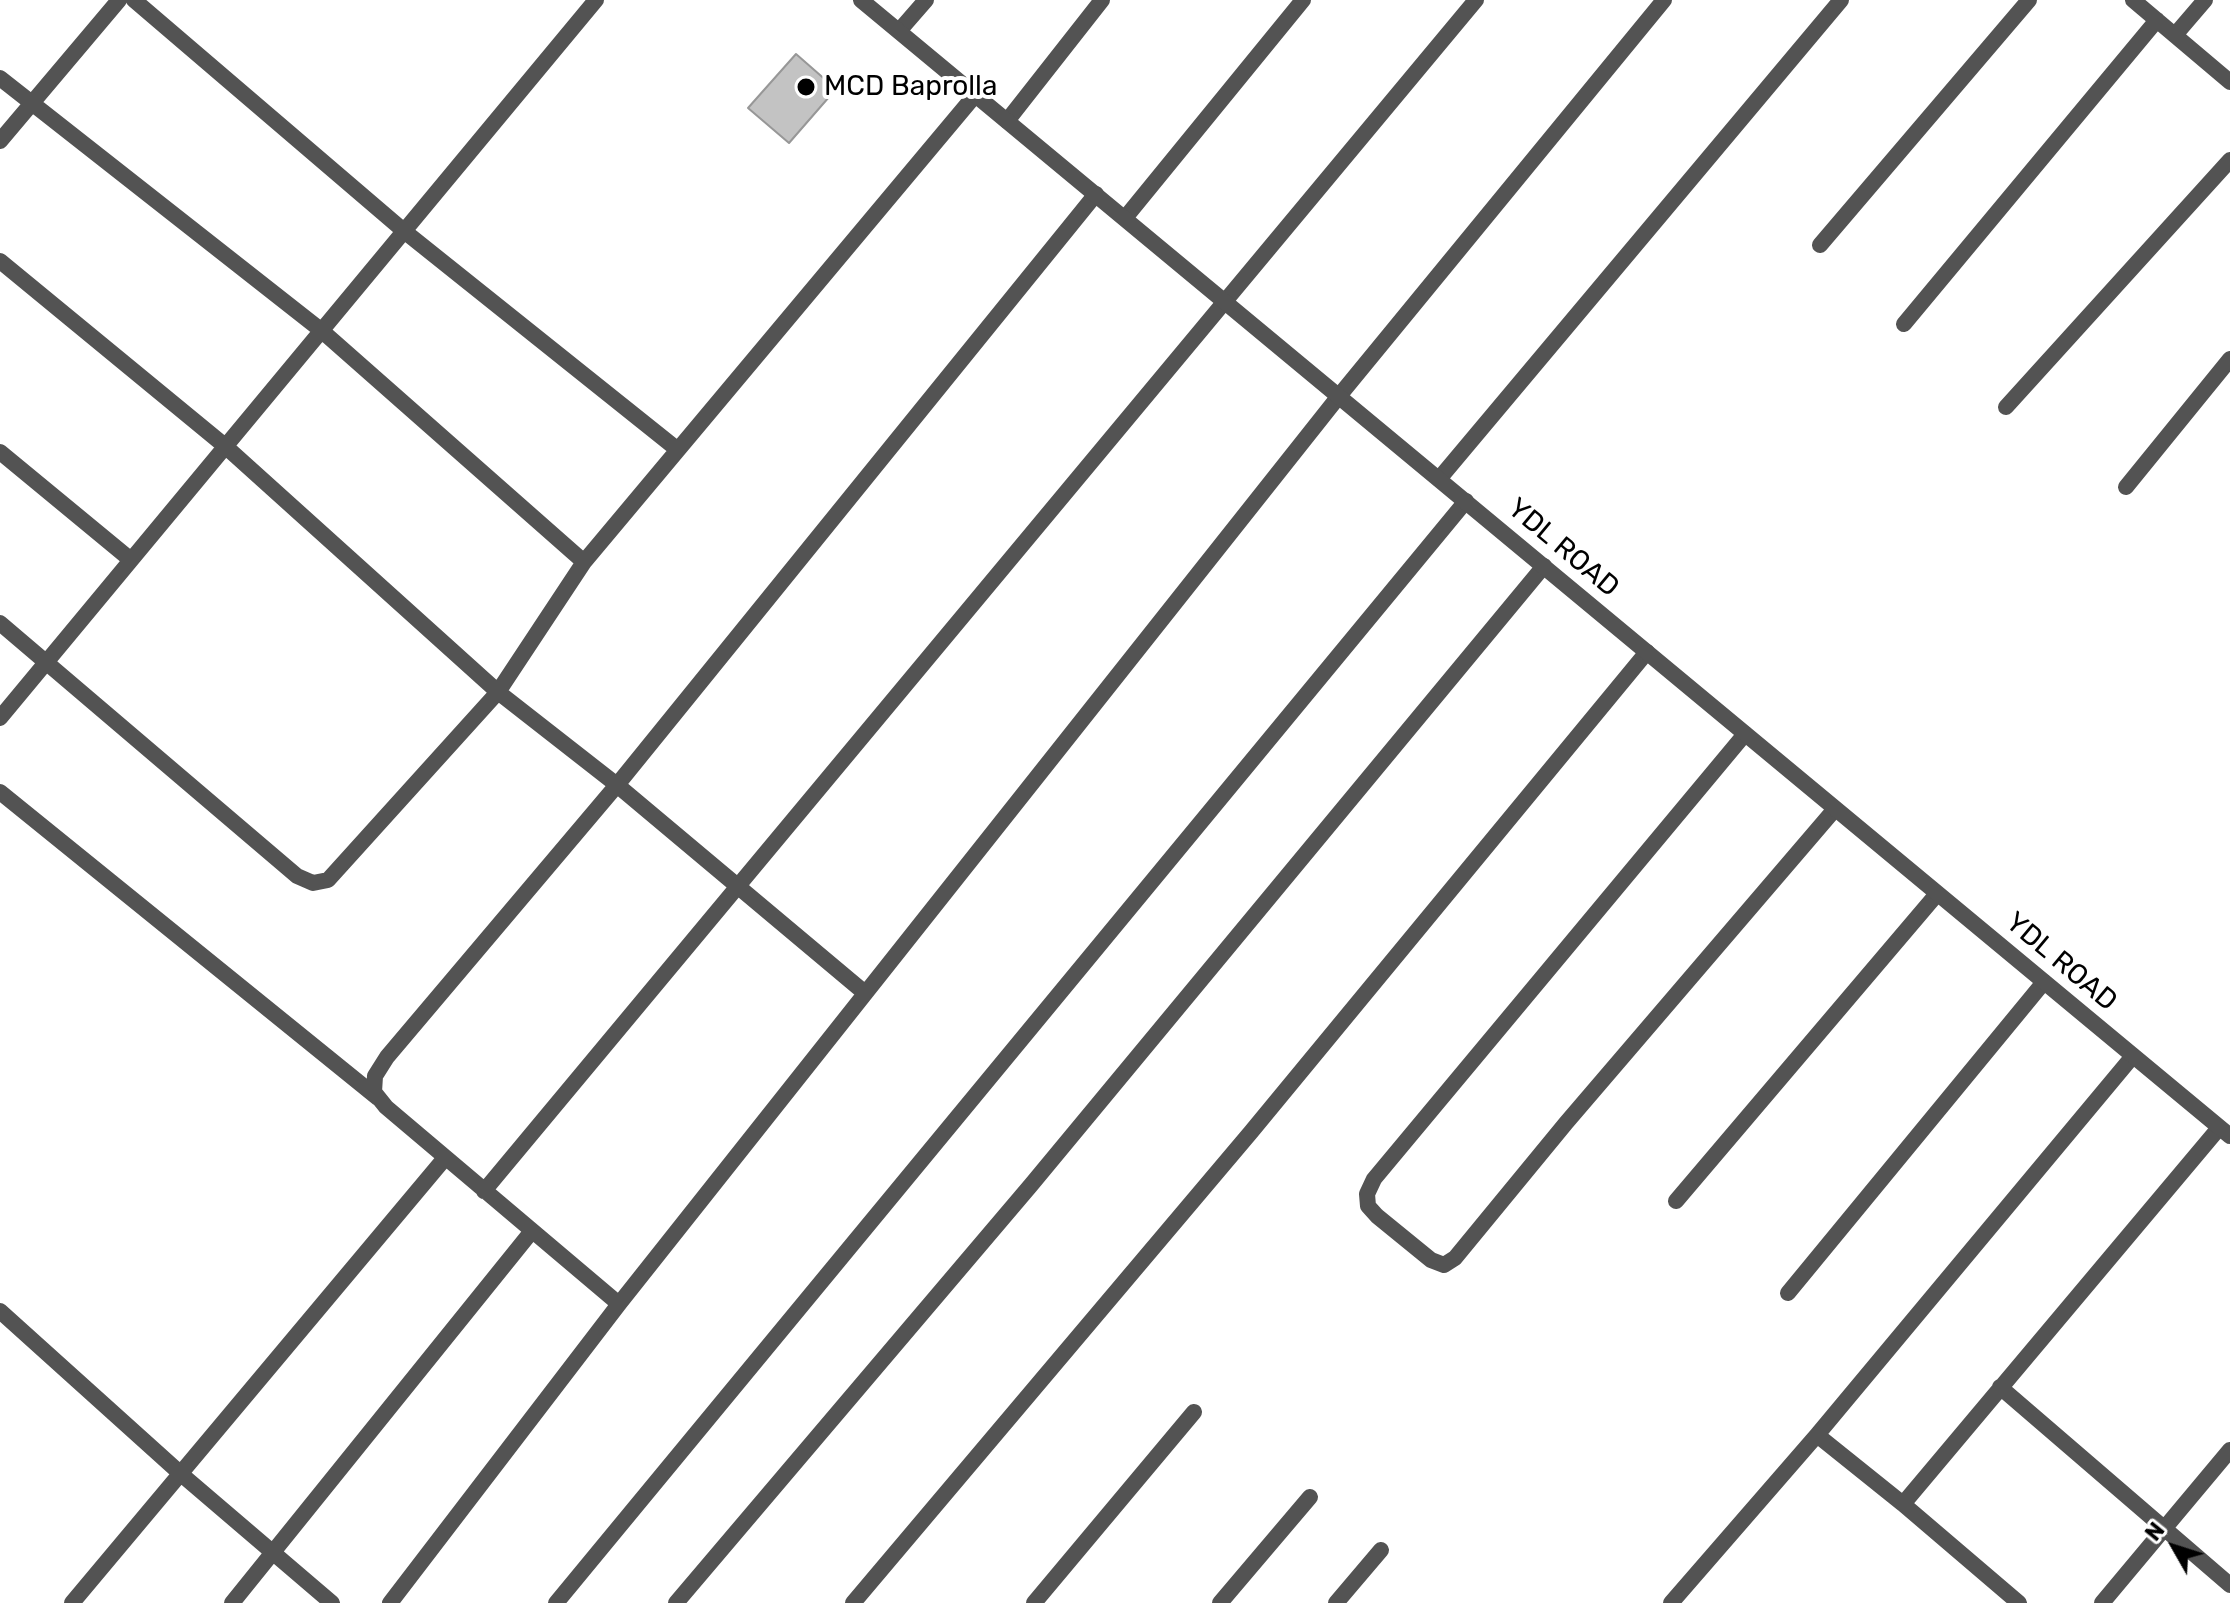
<!DOCTYPE html>
<html>
<head>
<meta charset="utf-8">
<style>
  body { margin:0 }
  #map { position:relative; width:2230px; height:1603px; overflow:hidden; background:#fff; font-family:Rubik,sans-serif }
  canvas { display:block }
  .north { position:absolute; left:2134px; top:1507px; width:80px; height:80px; -webkit-text-stroke:6px #fff; paint-order:stroke; rotate:309deg; font-size:22px; font-weight:700; line-height:32px; text-align:center; color:#000 }
  .north::after { content:''; display:block; margin:auto; width:28px; height:36px; background:#000; clip-path:polygon(50% 0,100% 100%,50% 72%,0 100%) }
</style>
</head>
<body>
<div id="map">
<canvas width="2230" height="1603"></canvas>
<div class="north">N</div>
</div>
<script>
const g = document.querySelector('canvas').getContext('2d');
g.lineJoin = 'round';
function paint(path, color) { g.fillStyle = color; g.fill(path, 'evenodd'); }
function trace(path, color, width, dash) { g.strokeStyle = color; g.lineWidth = width; g.lineCap = dash ? 'butt' : 'round'; g.setLineDash(dash || []); g.stroke(path); }
function label(font, color, halo, rows, align = 'center') {
  g.font = font + ' Rubik,sans-serif'; g.lineWidth = 8; g.setLineDash([]); g.textBaseline = 'middle'; g.strokeStyle = halo; g.fillStyle = color; for (const [text, x, y, turn = 0] of rows) {
    g.save(); g.translate(x, y); g.rotate((+turn || 0) * Math.PI / 180); g.textAlign = isNaN(turn) ? turn : align; if (halo) g.strokeText(text, 0, 0); g.fillText(text, 0, 0); g.restore();
  }
}
const building = new Path2D(`
  M796,54l40,35 -47,54 -41,-35z`);
paint(building, '#c3c3c3');
trace(building, '#979797', 2);
trace(new Path2D(`
  M134,0l270,231 274,219
  M2133,0l97,82
  M899,31l27,-31
  M2175,35l30,-35
  M0,78l322,253 262,231
  M1007,121l95,-121
  M0,141l119,-141
  M1125,218l178,-218
  M1820,245l209,-245
  M0,261l225,185 273,246 119,93 248,208
  M1904,324l253,-304
  M2006,407l224,-247
  M0,452l131,108
  M1439,479l402,-479
  M2126,487l104,-128
  M0,623l297,253 16,7 15,-3 170,-188 86,-130 392,-468
  M0,718l596,-718
  M1745,734l-371,445 -7,15 1,12 9,10 54,44 13,5 11,-7 111,-135 269,-314
  M0,792l378,306
  M484,1191l992,-1191
  M1676,1201l261,-307
  M1788,1293l256,-311
  M619,1304l-233,-197 -12,-15 1,-16 12,-19 230,-272 479,-591
  M0,1311l181,163 151,129
  M2000,1387l230,198
  M1817,1435l86,69 116,99
  M1903,1504l316,-376
  M72,1603l373,-445
  M232,1603l300,-372
  M390,1603l229,-299 720,-908 325,-396
  M556,1603l910,-1102
  M676,1603l355,-418 513,-619
  M853,1603l398,-471 396,-480
  M1034,1603l160,-191
  M1220,1603l90,-106
  M1336,1603l45,-53
  M1671,1603l146,-168 316,-379
  M2102,1603l128,-153`), '#535353', 16);
trace(new Path2D(`
  M861,0l1369,1136`), '#535353', 16);
for (const [x, y, r, color] of [
  [806,87,10,"#000"]
]) { const dot = new Path2D(); dot.arc(x, y, r, 0, 2 * Math.PI); g.fillStyle = color; g.fill(dot); trace(dot, '#fff', 3); }
label('28px', '#000', '#fff', [
  ["MCD Baprolla",824,87]
], 'left');
label('28px', '#000', '#fff', [
  ["YDL ROAD",1563,548,40],
  ["YDL ROAD",2061,962,40]
]);
</script>
</body>
</html>
